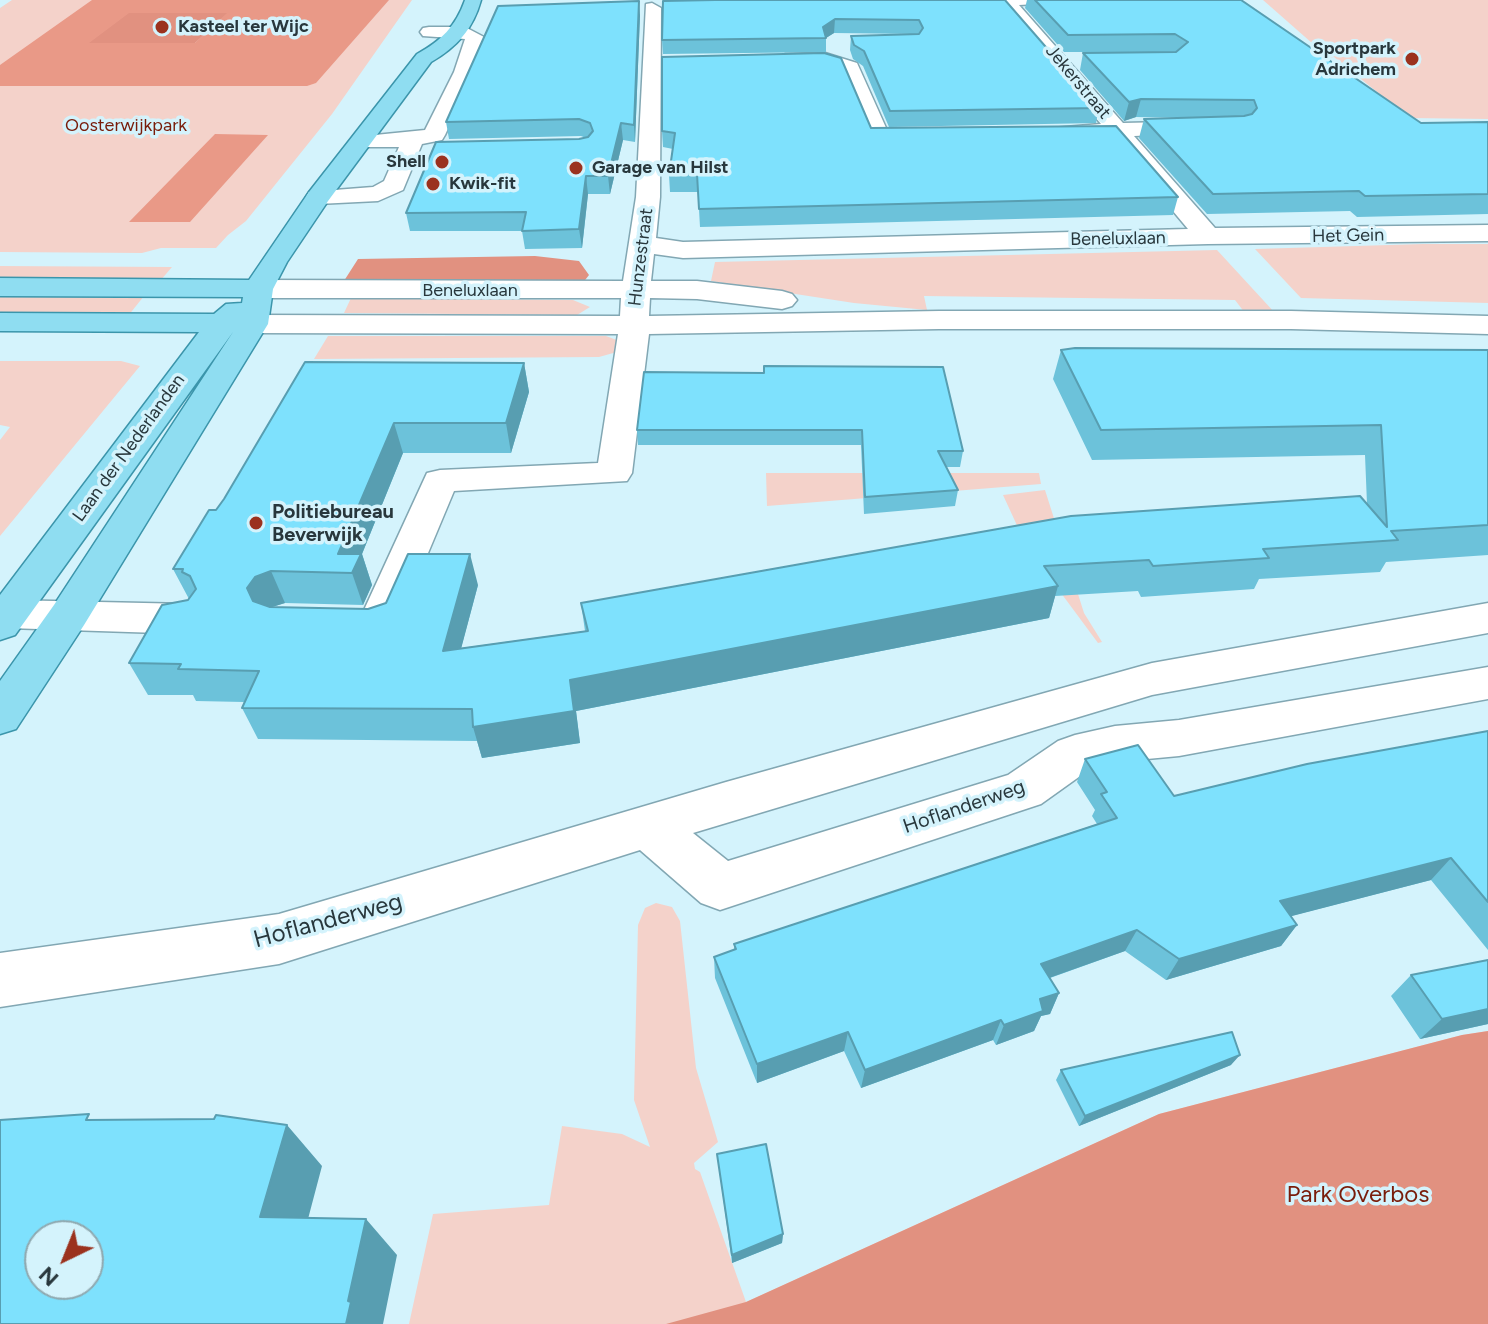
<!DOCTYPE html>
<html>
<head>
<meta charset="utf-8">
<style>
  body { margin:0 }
  #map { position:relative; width:1488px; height:1324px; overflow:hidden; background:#d4f3fc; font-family:Figtree,sans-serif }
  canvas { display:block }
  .north { position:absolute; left:24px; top:1220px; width:80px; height:80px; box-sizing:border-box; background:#d4f3fc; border:2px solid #8fa8af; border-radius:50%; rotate:223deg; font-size:22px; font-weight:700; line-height:32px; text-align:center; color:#28373c }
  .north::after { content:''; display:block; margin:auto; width:28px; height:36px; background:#9b321e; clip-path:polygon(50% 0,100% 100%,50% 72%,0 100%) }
</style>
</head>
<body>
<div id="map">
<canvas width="1488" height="1324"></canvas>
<div class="north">N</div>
</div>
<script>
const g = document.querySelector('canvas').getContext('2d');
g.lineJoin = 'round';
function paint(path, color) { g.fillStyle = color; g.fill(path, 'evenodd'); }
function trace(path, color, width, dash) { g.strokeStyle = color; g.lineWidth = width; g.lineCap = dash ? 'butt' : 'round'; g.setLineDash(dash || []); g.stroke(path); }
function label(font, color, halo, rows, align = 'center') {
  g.font = font + ' Figtree,sans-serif'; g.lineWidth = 7; g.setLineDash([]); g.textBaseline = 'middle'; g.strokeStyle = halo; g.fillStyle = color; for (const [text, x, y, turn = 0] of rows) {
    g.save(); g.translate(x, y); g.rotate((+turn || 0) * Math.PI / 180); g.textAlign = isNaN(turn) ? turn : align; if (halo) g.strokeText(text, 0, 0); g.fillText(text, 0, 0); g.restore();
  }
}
paint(new Path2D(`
  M12,0h400l-80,114 -86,107 -18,14 -12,13h-55l-19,5 -142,-1v-244z
  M1263,0h225v119l-79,-1 -75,-61 -5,1z
  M1423,244h65v59l-187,-5 -46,-49z
  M1217,250l58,63h-30l-10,-13 -311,-4 3,14 -73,-7 -143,-22 4,-19z
  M0,266l172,1 -12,14h-160z
  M0,294l144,2 -16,20 -128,-3z
  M351,298l222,2 17,7 -13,8 -233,-2z
  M328,336h278l16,6 2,8 -25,7 -285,2z
  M0,361h121l19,5 -140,170v-96l10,-13 -10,-2z
  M766,473h273l2,11 -274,22z
  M1045,490l39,123 18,29 -4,1 -71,-96 -24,-52z
  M656,903l16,4 8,14 16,147 22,74 -24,21 1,6 5,3 46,130 413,-188 303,-79 26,-4v293h-1079l24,-110 116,-9 13,-79 60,8 28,13 -16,-47 4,-175 7,-17z`), '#f4d2ca');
paint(new Path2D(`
  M128,13h100l-33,30h-107z
  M535,256l44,5 10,14 -7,9h-240l16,-25z
  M1488,1031v293h-822l80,-22 413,-188 303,-79z`), '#e19180');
paint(new Path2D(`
  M92,0h297l-73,83 -9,3h-307v-21zM129,13h98l-32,30h-106z
  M215,134l53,1 -78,87h-61z`), '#e99987');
const minor = new Path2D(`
  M942,0h97l-2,4 -18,1 104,118 88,-2 3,5 -3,5 -8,2 -69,3 81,92 273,-3v16l-280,3 -525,14 -29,-4 -3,27h46l85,10 10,3 5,6 -5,6 -10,3 -85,-10 -47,-1 -1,18 290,-5h352l197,5v18l-197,-5h-352l-290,5 -17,139 -5,8 -173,10 -54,129 -15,4 -15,-4 -6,-10 63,-137 13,-3 158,-7 20,-129 -365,-1 -11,-3 -4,-6 4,-6 11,-3 367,1 1,-18h-362l-10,-3 -4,-6 4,-6 10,-3 364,1 13,-84 10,-193 6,-1 9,5 -1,189 -4,41 27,4 505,-13 -77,-92 -58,1 -3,-5 3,-5 48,-4 -100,-118 -52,1 -6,-1z
  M429,27h36l19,10 -10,35 -29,63 -3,5 -20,4 -19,46 -25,11 -60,3 -9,-2 -3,-5 3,-5 64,-5 11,-6 15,-34h-44l-3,-5 3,-5 70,-7 29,-58 11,-33 -42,-3 -3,-4 3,-4z
  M825,53l32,10 30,67 49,1 3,5 -3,5 -65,1 -29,-71 -18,-6 -39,1 -10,-6 10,-6z
  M8,600l181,4 15,5 6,10 -6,10 -15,5 -181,-6 -8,-2v-24z
  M1488,603v30l-336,62 -459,138 35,28 280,-86 50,-34 17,-6 40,-9 64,-6 309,-53v32l-309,57 -64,6 -25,7 -49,35 -321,106 -19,-7 -61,-53 -361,114 -279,43v-54l279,-39 447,-132 426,-119z`);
const major = new Path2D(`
  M465,0h16c-8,29 -24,47 -50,62l-103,139 -41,61 -14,27 -5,35 -184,301 -68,104 -16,5v-53l54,-76 179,-273 -218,303 -15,5v-45l199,-263 -199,-1v-18l214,1 12,-10 16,-1 1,-6 -243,-1v-18l249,2 60,-88 108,-138c24,-13 39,-28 48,-54z`);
trace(minor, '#82a7b3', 3);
trace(major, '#3b95ab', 3);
paint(minor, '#fff');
paint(major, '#8fddf1');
paint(new Path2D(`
  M1005,0l94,108 -3,15 -207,4 -26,-61 -10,-7 -3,-9 1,-14 64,-2 -81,-1 -8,5v14l-163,2 -1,-14z
  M1027,0h214l180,123 67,-1v92l-131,3 -7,-6 -143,3 -68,-76 5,-19 47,-1 -55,-1 -12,4 -44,-51 3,-17 89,-1h-108l-39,-44z
  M640,15l-5,127 -12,-2 -13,54h-22l-6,54 -57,1 -3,-18h-112l-4,-18 173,-74 7,-1 -5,-2 -132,3 -3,-17z
  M871,128l307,69 -5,18 -473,12 -2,-35h-28l-1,-17 4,-26 -10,-2 -1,-16z
  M1061,350h427v205l-102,7 -6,10 -121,7 -5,10 -113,8 -3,-6 -83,5 -6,22 -473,93 4,32 -98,15 -5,-17 -219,-2 -16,-31 2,-6 -48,-1 -3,-6h-45l-19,-32 60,-64 -16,-30 51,-70 300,-136 5,29 -18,61h-108l-41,101 10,31 -9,20 -78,-2 -13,4 96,2 110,-24 -17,63 124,-17 -4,-28 786,-99 -2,-49 -273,5 -39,-81z
  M644,372l319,79 -3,16h-14l12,23 -3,16 -91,8 -3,-69h-223l-1,-15z
  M1488,731v219l-57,-70 -140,36 6,9 -16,21 -115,34 -41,-29 -75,27 9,15 -9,21 -9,2 -7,15 -38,14 -3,-5 -132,48 -17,-37 -87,32 -42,-105 -1,-21 20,-7v-6l363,-120 -5,-8 3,-6 -18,-28 8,-23 89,37z
  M1411,975l77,49 -68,15 -29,-43z
  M1231,1065l-152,61 -23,-46 5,-10z
  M717,1154l66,80 -1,9 -50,20z`), '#6cc2da');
paint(new Path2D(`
  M639,1l1,14 -5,127 -1,-17z
  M835,19l-1,14 -8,5 -3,-11z
  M1141,99l-5,18 -12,4 5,-19z
  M621,123l2,17 -13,54 -2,-18z
  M586,176l2,18 -6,54 -3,-19z
  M524,363l5,29 -18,61 -5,-30z
  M394,423l9,30 -41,101 10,31 -9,20 -11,-32 -14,-19z
  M470,554l8,31 -26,98 -9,-32z
  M271,571l14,32 -16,5 -8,11 -14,-31 8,-11z
  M1058,586l-9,32 -473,93 4,32 -98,15 -9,-31 97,-47z
  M1451,858l-20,22 -166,43 15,-22z
  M1297,925l-16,21 -115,34 13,-21z
  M1137,930l-12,21 -93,33 9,-20z
  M1059,993l-9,21 -9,2 -7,15 -38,14 8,-20 36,-26z
  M1488,1009v15l-68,15 22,-20z
  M1001,1020l-8,20 -132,48 4,-18z
  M848,1032l-4,19 -87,32v-19z
  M1240,1055l-9,10 -152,61 6,-10z
  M287,1125l35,41 -23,87 -39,-36z
  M366,1219l31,36 -14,69h-37l2,-23z
  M783,1234l-1,9 -50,20v-8z`), '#589eb1');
const building = new Path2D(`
  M715,0h290l94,108 -209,3 -26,-60 -10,-6 -3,-9 68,-2 4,-6 -4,-8 -84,-1 -12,8 3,11 -164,2 1,-39z
  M1035,0h206l180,123 67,-1v72l-123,2 -6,-5 -146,3 -69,-75 100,-3 8,-2 5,-6 -3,-8 -113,-1 -12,3 -46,-49 93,-1 12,-10 -13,-8 -107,1z
  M639,1l-5,124 -13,-2 -13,53h-22l-7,53 -57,2 4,-19 -120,1 30,-71 143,-3 9,-2 5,-6 -3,-8 -11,-4 -133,3 52,-116z
  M824,53l17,5 30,70 245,-2 62,71 -479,12 -2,-35 -28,1 6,-42 -13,-2v-74z
  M1075,348l413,2v175l-97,6 7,9 -135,9 6,9 -116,8 -4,-6 -105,6 14,20 -488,94 4,31 -101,16 -1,-18 -230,-1 17,-37 -81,-2 3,-5 -52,-1 33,-58 26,-5 8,-11 -6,-13 -8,-4 1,-3h-10l36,-59h7l8,-11 81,-137 219,1 -18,60h-112l-56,131h23l-9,19 -81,-2 -16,6 -8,11 6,13 17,6 98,2 18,-6 22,-49h62l-27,97 145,-20 -7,-28 490,-87 289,-20 27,31 -6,-102 -280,5 -40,-80z
  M764,366l179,1 20,84h-25l20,39 -93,7 -3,-67h-225l7,-58 120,1z
  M1488,731v171l-37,-44 -171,43 17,24 -118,34 -42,-29 -96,34 18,29 -19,6 3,12 -39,14 -3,-5 -136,50 -17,-38 -91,32 -43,-107 22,-8 -2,-5 383,-126 -16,-24 6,-2 -22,-33 53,-14 36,51 133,-32z
  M1488,960v49l-46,10 -31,-44z
  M1232,1032l8,23 -155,61 -24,-46z
  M89,1114l-3,6 128,-1 2,-4 71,10 -27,92 106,2 -18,82 3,1 -5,22h-346v-204zM40,1236h48v48h-48z
  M766,1144l17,90 -51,21 -15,-101z`);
paint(building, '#7ee1fd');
trace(building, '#589eb1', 2);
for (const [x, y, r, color] of [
  [162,27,8,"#9b321e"],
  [1412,59,8,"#9b321e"],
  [442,162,8,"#9b321e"],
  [576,168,8,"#9b321e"],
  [433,184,8,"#9b321e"],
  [256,523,8,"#9b321e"]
]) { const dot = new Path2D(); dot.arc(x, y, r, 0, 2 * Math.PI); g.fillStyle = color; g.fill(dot); trace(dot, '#d4f3fc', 3); }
label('bold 18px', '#28373c', '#d4f3fc', [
  ["Kasteel ter Wijc",178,27],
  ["Sportpark",1396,49,"right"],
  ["Adrichem",1396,70,"right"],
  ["Shell",426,162,"right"],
  ["Garage van Hilst",592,168],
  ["Kwik-fit",449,184]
], 'left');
label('18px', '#28373c', '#d4f3fc', [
  ["Jekerstraat",1078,82,50],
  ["Het Gein",1348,236,-1],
  ["Beneluxlaan",1118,239,-1],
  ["Hunzestraat",641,257,-83],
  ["Beneluxlaan",470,291],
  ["Laan der Nederlanden",129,448,-54]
]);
label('18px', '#791c0a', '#d4f3fc', [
  ["Oosterwijkpark",126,126]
]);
label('bold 20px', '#28373c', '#d4f3fc', [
  ["Politiebureau",272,512],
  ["Beverwijk",272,535]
], 'left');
label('20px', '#28373c', '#d4f3fc', [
  ["Hoflanderweg",964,807,-19]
]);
label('24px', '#28373c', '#d4f3fc', [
  ["Hoflanderweg",328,921,-15]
]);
label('24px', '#791c0a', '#d4f3fc', [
  ["Park Overbos",1358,1195]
]);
</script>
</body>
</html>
